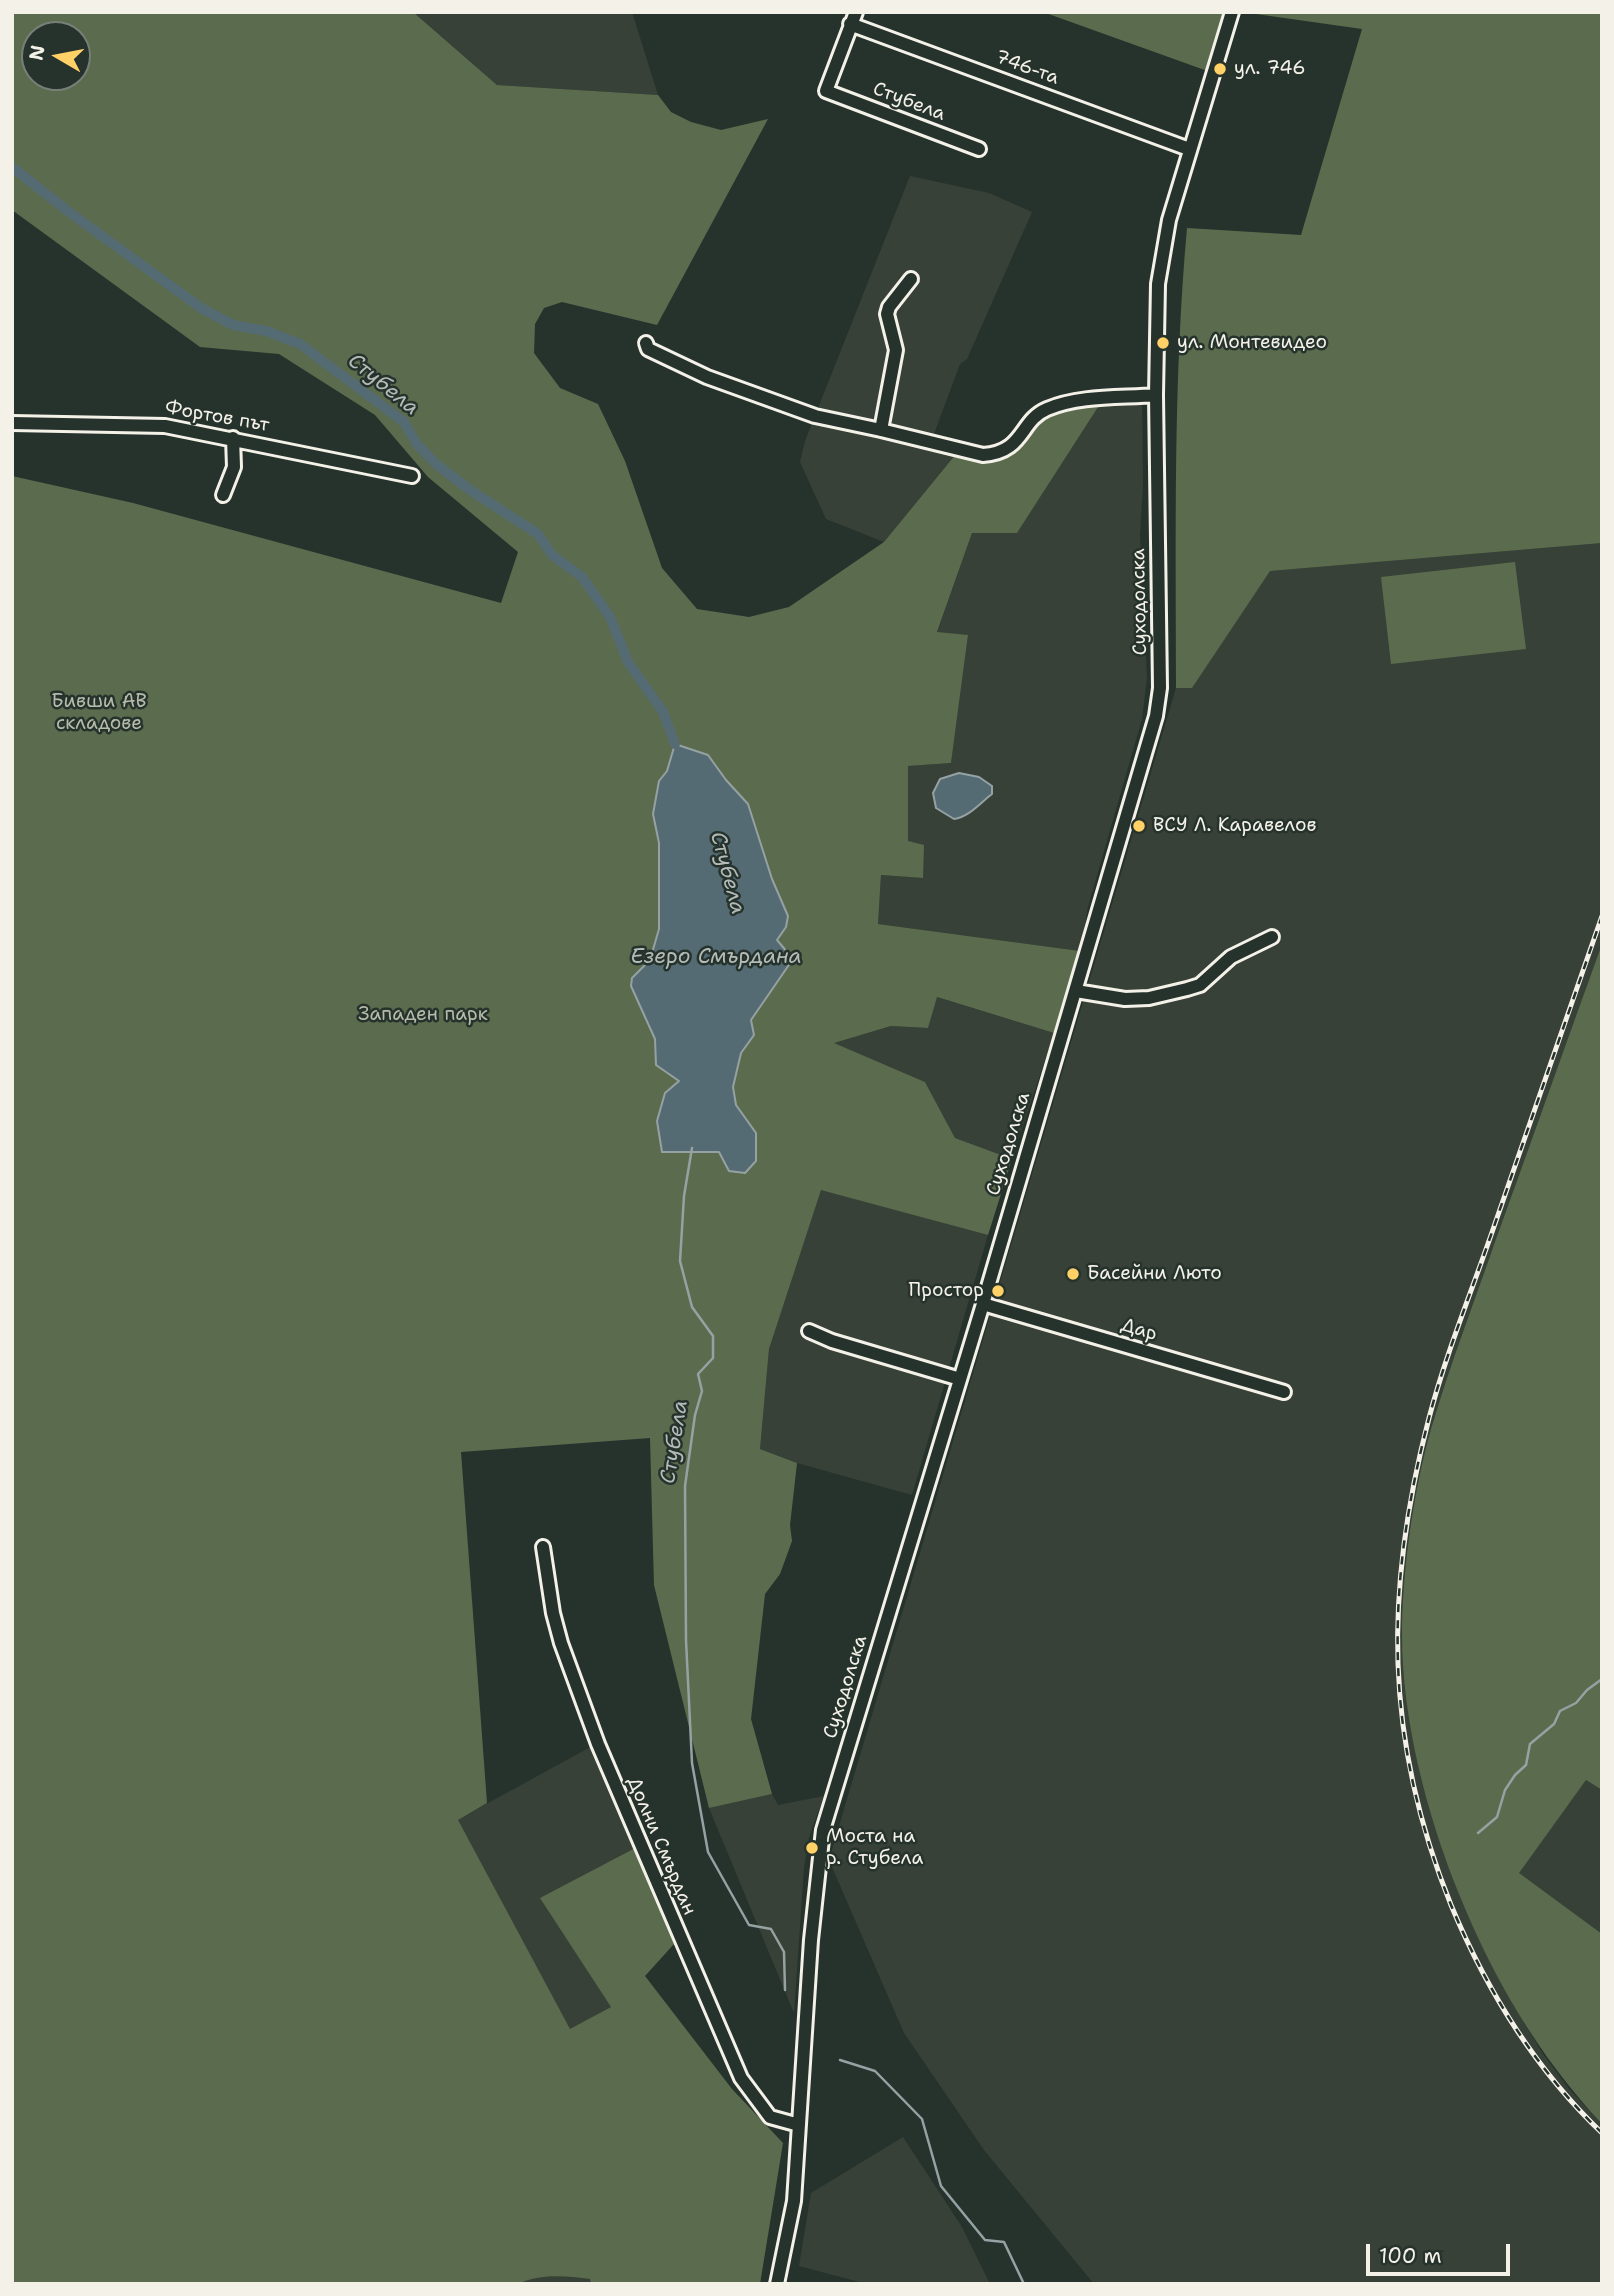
<!DOCTYPE html>
<html>
<head>
<meta charset="utf-8">
<style>
  body { margin:0 }
  #map { position:relative; width:1614px; height:2296px; overflow:hidden; background:#26332d; font-family:"Shantell Sans",sans-serif }
  canvas { display:block }
  .frame { position:absolute; inset:0; border:14px solid #f4f1e8; pointer-events:none }
  .north { position:absolute; left:21px; top:21px; width:70px; height:70px; box-sizing:border-box; background:#26332d; border:2px solid #787f78; border-radius:50%; rotate:280deg; font-size:19px; font-weight:700; line-height:28px; text-align:center; color:#f4f1e8 }
  .north::after { content:''; display:block; margin:auto; width:24px; height:32px; background:#ffd166; clip-path:polygon(50% 0,100% 100%,50% 72%,0 100%) }
  .scale { position:absolute; left:1366px; top:2244px; width:144px; height:32px; box-sizing:border-box; border:4px solid #f4f1e8; border-top:0; padding-left:9px; font-size:21px; line-height:24px; white-space:nowrap; color:#f4f1e8; -webkit-text-stroke:5px #26332d; paint-order:stroke }
</style>
</head>
<body>
<div id="map">
<canvas width="1614" height="2296"></canvas>
<div class="frame"></div>
<div class="north">N</div>
<div class="scale">100 m</div>
</div>
<script>
const g = document.querySelector('canvas').getContext('2d');
g.lineJoin = 'round';
function paint(path, color) { g.fillStyle = color; g.fill(path, 'evenodd'); }
function trace(path, color, width, dash) { g.strokeStyle = color; g.lineWidth = width; g.lineCap = dash ? 'butt' : 'round'; g.setLineDash(dash || []); g.stroke(path); }
function label(font, color, halo, rows, align = 'center') {
  g.font = font + ' "Shantell Sans",sans-serif'; g.lineWidth = 5; g.setLineDash([]); g.textBaseline = 'middle'; g.strokeStyle = halo; g.fillStyle = color; for (const [text, x, y, turn = 0] of rows) {
    g.save(); g.translate(x, y); g.rotate((+turn || 0) * Math.PI / 180); g.textAlign = isNaN(turn) ? turn : align; if (halo) g.strokeText(text, 0, 0); g.fillText(text, 0, 0); g.restore();
  }
}
paint(new Path2D(`
  M413,12h219l26,83 -161,-10z
  M910,176l79,17 43,19 -65,147 -7,5 -29,78 25,12 -72,88 -58,-23 -26,-57 5,-21z
  M1142,399l1,86 -3,50 7,143 -5,41 -54,188 -8,44 -202,-27 3,-49 41,3 -14,-36v-76l43,-3 17,-128 -31,-2 35,-100h45l83,-129z
  M1602,543v401l-168,475 -22,111 -7,51 -3,56 6,68 105,300 30,49 26,35 33,35v160h-508l-110,-134 -80,-117 -75,-173 347,-1172h16l77,-117z
  M936,997l118,36 -42,126 -57,-21 -30,-56 -92,-39 59,-17 36,2z
  M821,1189l167,46 -76,260 -115,-32 -37,-14 9,-100z
  M596,1744l41,103 -96,51 70,109 -41,23 -113,-210z
  M1586,1780l16,10v144l-84,-61z
  M772,1794l6,11 46,-9 -15,41 -5,31 -10,145 -85,-205z
  M903,2137l59,90 28,57h-123l-68,-18 12,-73z
  M550,2275l40,4 1,5h-73l11,-5z`), '#384137');
paint(new Path2D(`
  M12,12h401l84,73 161,10 13,17 20,10 30,8 47,-11 -111,206 -95,-23 -18,6 -9,16 -1,29 26,35 38,16 27,57 37,107 35,41 52,8 40,-10 95,-65 72,-88 27,5 62,-45 25,-7 30,-3 -83,129h-45l-35,99 31,3 -17,128 -43,3v75l16,4 -1,33 -42,-3 -3,49 202,27 -26,82 -117,-36 -9,31 -37,-2 -57,17 91,39 30,56 57,21 -24,76 -167,-45 -52,159 -9,100 37,14 -7,62 2,16 -12,33 -15,20 -14,125 21,75 -63,14 -55,-223 -4,-147 -189,14 26,351 -29,17 112,209 41,-22 -71,-109 97,-51 37,97 -29,32 87,113 51,54 -23,141h-169l-1,-5c-26,-3 -49,-6 -72,5h-506v-1808l121,27 368,100 17,-51 -90,-75 -53,-62 -96,-61 -79,-7 -188,-137zM35,35h42v42h-42z
  M1043,12h189l-19,61z
  M1242,12h360v531l-332,28 -78,117h-16c0,-153 -3,-307 11,-460l114,7 61,-206z
  M1515,562l11,87 -135,15 -10,-87z
  M1602,944v846l-16,-10 -67,93 83,61v190c-64,-69 -108,-144 -143,-230 -32,-79 -57,-174 -57,-259 0,-66 13,-156 33,-219 18,-59 40,-116 60,-174 36,-99 71,-199 107,-298z`), '#5b6c4e');
const water = new Path2D(`
  M675,744l33,11 18,25 22,24 24,75 16,37 -2,11 -9,13 16,19 -42,61 3,15 -13,18 -8,34 3,18 20,28v28l-11,12 -16,-2 -10,-19h-57l-5,-31 8,-28 14,-12 -23,-16 -1,-26 -24,-53 1,-8 18,-18 9,-31v-86l-6,-29 6,-33 8,-10z
  M959,773l20,4 13,9v8c-12,9 -23,23 -38,25l-18,-11 -3,-15 7,-14z`);
paint(water, '#556b73');
trace(water, '#95a1a2', 2);
trace(new Path2D(`
  M692,1148l-8,48 -4,65 12,46 21,29v22l-15,16 4,17 -7,24 -10,71 1,154 6,123 16,89 41,73 22,4 13,23 1,38
  M1478,1833l19,-16 8,-27 10,-15 11,-10 4,-21 24,-20 6,-13 16,-8 11,-13 15,-11
  M840,2060l35,11 47,48 19,67 44,54 19,2 20,42`), '#95a1a2', 2.5);
trace(new Path2D(`
  M12,167l57,45 132,96 32,17 33,6 34,13 104,78 13,22 19,20 34,26 68,44 14,21 30,22 28,40 18,45 35,50 12,32`), '#556b73', 10);
const minor = new Path2D(`
  M856,12l-30,79 153,58
  M850,24l339,125
  M646,343l2,6 59,28 108,39 66,14 102,25c42,-3 36,-34 64,-46 33,-14 74,-11 109,-14
  M12,423l153,3 247,50
  M881,430l15,-80 -9,-36 2,-7 22,-28
  M223,495l11,-28 -1,-29
  M1076,991l49,8 24,-1 38,-9 13,-4 31,-28 41,-20
  M983,1304l301,88
  M809,1331l23,10 128,38
  M543,1547l10,66 8,30 37,101 143,334 29,39 29,8
  M777,2284l17,-83 17,-261 12,-110 160,-526 173,-588 4,-28 -4,-293 2,-111 11,-64 63,-208`);
trace(minor, '#f4f1e8', 18);
trace(minor, '#26332d', 12);
const rail = new Path2D(`
  M1602,916c-37,108 -75,215 -112,322 -21,60 -45,119 -61,180 -45,172 -45,321 22,487 35,84 85,165 151,228`);
trace(rail, '#f4f1e8', 5);
trace(rail, '#26332d', 2.5, [8]);
for (const [x, y, r, color] of [
  [1220,69,7,"#ffd166"],
  [1163,343,7,"#ffd166"],
  [1139,826,7,"#ffd166"],
  [1073,1274,7,"#ffd166"],
  [998,1291,7,"#ffd166"],
  [812,1848,7,"#ffd166"]
]) { const dot = new Path2D(); dot.arc(x, y, r, 0, 2 * Math.PI); g.fillStyle = color; g.fill(dot); trace(dot, '#26332d', 2.5); }
label('19px', '#f4f1e8', '#26332d', [
  ["746-та",1027,68,20],
  ["Стубела",909,102,21],
  ["Фортов път",217,417,10],
  ["Суходолска",1140,602,-91],
  ["Суходолска",1009,1144,-73],
  ["Дар",1139,1330,17],
  ["Суходолска",846,1687,-73],
  ["Долни Смърдан",661,1846,67]
]);
label('19px', '#f4f1e8', '#26332d', [
  ["ул. 746",1234,69],
  ["ул. Монтевидео",1177,343],
  ["ВСУ Л. Каравелов",1153,826],
  ["Басейни Люто",1087,1274],
  ["Простор",984,1291,"right"],
  ["Моста на",826,1837],
  ["р. Стубела",826,1859]
], 'left');
label('19px', '#b7bcaa', '#26332d', [
  ["Бивши АВ",99,702],
  ["складове",99,724],
  ["Западен парк",423,1015]
]);
label('italic 21px', '#b4bbb9', '#26332d', [
  ["Стубела",383,385,39],
  ["Стубела",727,873,75],
  ["Езеро Смърдана",716,958],
  ["Стубела",675,1442,-81]
]);
</script>
</body>
</html>
